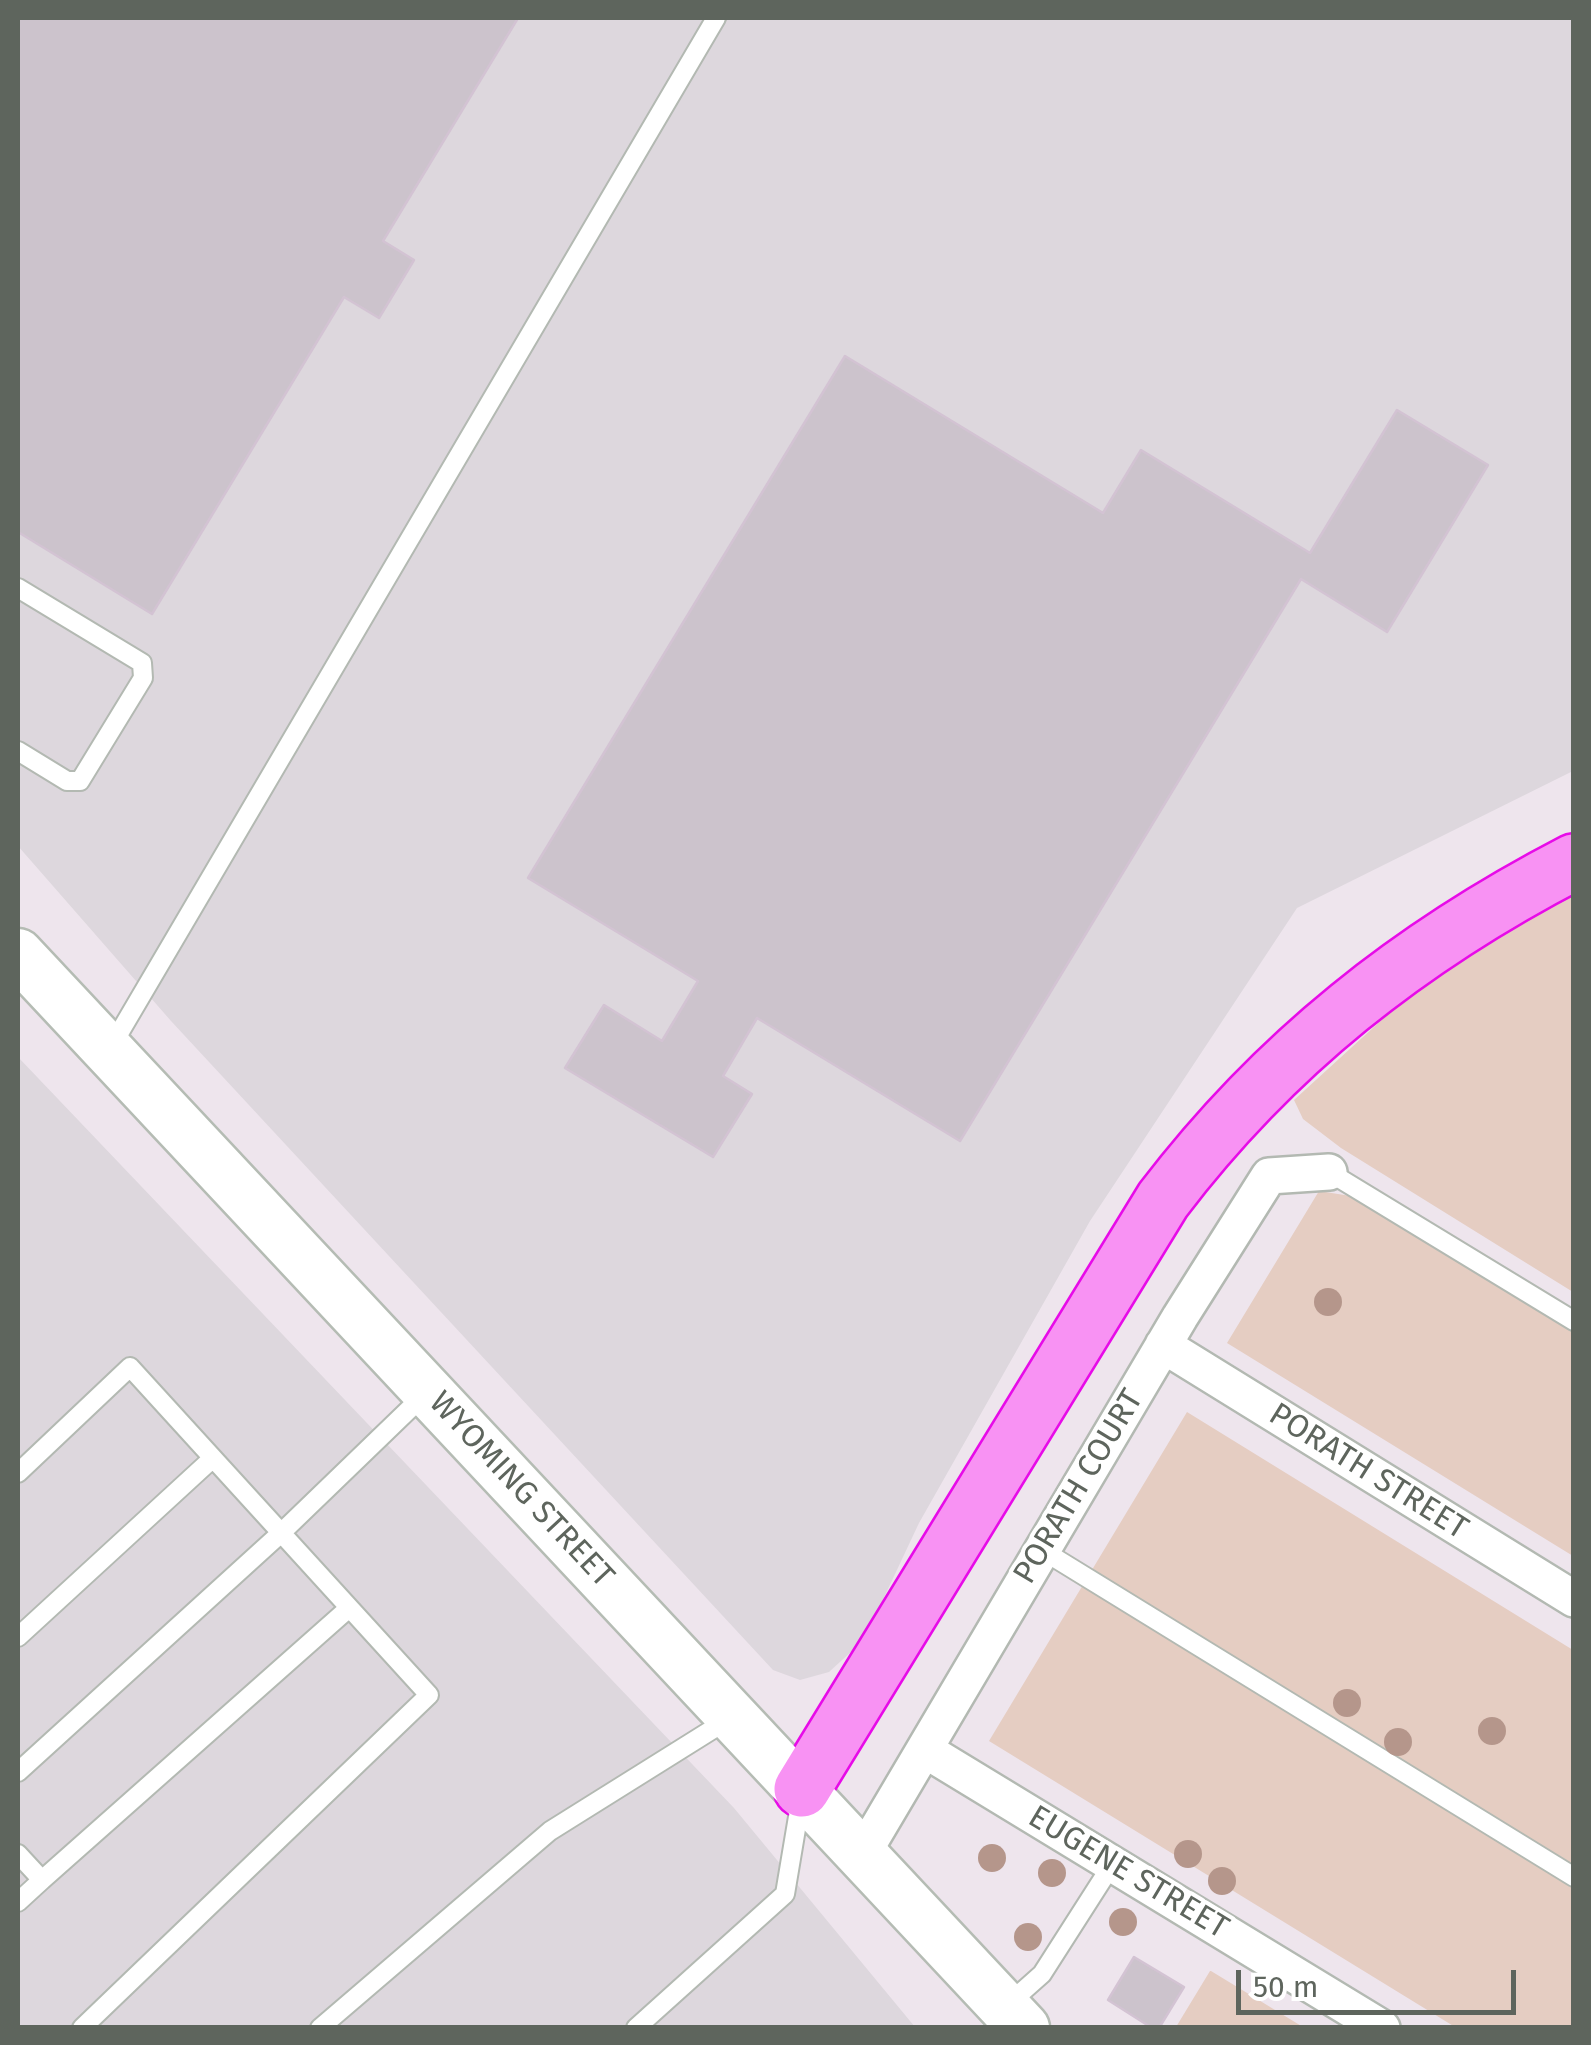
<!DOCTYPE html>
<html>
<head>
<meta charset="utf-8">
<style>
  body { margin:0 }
  #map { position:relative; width:1591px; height:2045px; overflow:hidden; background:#eee5ed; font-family:"Fira Sans",sans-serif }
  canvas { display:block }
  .frame { position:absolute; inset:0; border:20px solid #5e655d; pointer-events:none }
  .scale { position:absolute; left:1236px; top:1970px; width:280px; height:45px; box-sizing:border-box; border:5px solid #5e655d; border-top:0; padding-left:12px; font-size:30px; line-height:35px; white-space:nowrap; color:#5e655d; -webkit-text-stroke:8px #fff; paint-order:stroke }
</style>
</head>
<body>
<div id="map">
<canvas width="1591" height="2045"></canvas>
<div class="frame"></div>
<div class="scale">50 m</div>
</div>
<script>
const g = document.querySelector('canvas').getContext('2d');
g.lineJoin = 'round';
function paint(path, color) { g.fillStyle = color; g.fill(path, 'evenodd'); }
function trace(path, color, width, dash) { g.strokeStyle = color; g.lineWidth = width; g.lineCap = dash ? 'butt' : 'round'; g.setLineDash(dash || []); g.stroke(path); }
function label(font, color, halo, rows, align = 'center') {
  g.font = font + ' "Fira Sans",sans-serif'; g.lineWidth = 8; g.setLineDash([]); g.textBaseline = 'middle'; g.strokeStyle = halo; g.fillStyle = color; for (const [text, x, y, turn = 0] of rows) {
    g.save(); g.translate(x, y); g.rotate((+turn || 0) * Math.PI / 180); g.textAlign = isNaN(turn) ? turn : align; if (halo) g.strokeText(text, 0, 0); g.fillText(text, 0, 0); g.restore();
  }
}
paint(new Path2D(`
  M18,18h1555v753l-276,137 -207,313 -171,302 -55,117 -35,32 -29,8 -27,-10 -602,-649 -153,-175z
  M18,1057l716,751 181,219h-897z`), '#ddd7dd');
paint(new Path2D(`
  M1573,894v398l-232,-144 -38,-29 -9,-19 115,-105 106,-71z
  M1319,1191l38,6 216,130v229l-346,-213z
  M1187,1412l386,238v377h-118l-466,-286z
  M1210,1971h1l92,56h-127z`), '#e5cdc2');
const building = new Path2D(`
  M18,18h500l-135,223 31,19 -35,58 -35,-21 -192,317 -134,-82z
  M845,356l258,157 38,-63 169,103 87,-143 91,55 -101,167 -86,-53 -341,562 -203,-123 -34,58 29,18 -39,63 -148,-89 39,-63 58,36 36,-60 -170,-103z
  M1134,1957l50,30 -25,41h-7l-44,-28z`);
paint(building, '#ccc3cc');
trace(building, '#d3c3d3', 2.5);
const service = new Path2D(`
  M18,588l124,75 1,15 -63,103h-13l-49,-30
  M111,1047l605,-1029
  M1329,1172l245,149
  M18,1473l112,-106 299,328 -347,333
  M1042,1550l532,327
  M18,1637l195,-179
  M18,1772l263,-239 143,-138
  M18,1854l24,26 -24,22
  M42,1880l307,-272
  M1006,2006l36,-32 71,-111
  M320,2028l230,-197 179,-112
  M636,2028l149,-134 16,-95`);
const minor = new Path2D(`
  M1163,1345l411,254
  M925,1750l457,278
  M863,1853l317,-536 89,-141 60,-4`);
const secondary = new Path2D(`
  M18,954l1006,1074`);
const motorway = new Path2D(`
  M802,1789l361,-589c112,-147 247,-253 411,-338`);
trace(service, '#b3b9b2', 22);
trace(minor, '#b3b9b2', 40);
trace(secondary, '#b5bcb4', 55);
trace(motorway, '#e70be8', 60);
trace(service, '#fff', 18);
trace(minor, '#fff', 35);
trace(secondary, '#fff', 50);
trace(motorway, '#f892f3', 55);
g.fillStyle = '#b5968b';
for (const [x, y] of [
  [1328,1302],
  [1347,1703],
  [1492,1731],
  [1398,1742],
  [1188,1854],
  [992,1858],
  [1052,1873],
  [1222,1881],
  [1123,1922],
  [1028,1937]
]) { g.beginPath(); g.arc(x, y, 14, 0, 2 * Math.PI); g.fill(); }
label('32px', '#5e655d', '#fff', [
  ["PORATH STREET",1368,1472,32],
  ["PORATH COURT",1079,1487,-59],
  ["WYOMING STREET",521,1490,47],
  ["EUGENE STREET",1128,1873,31]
]);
</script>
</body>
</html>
